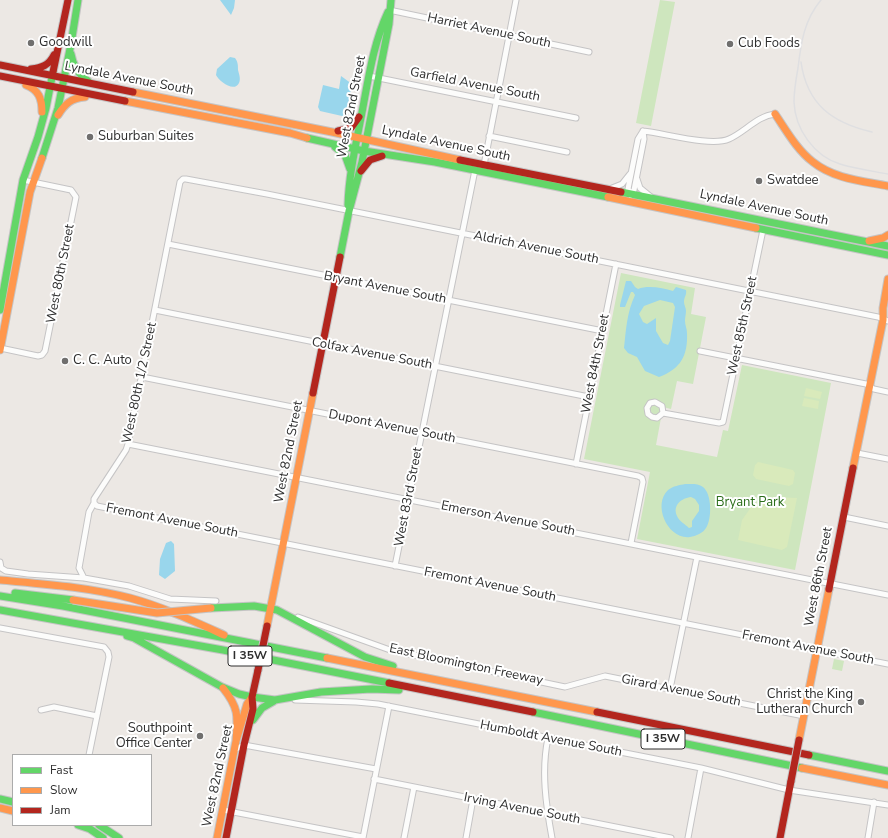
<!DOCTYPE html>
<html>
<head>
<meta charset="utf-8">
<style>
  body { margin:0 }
  #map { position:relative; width:888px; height:838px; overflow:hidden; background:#ece8e4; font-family:"Nunito Sans",sans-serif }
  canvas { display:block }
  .legend { position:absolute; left:12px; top:754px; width:140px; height:72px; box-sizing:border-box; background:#fff; border:1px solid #ababab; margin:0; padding:5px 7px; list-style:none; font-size:12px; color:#2e2e2e }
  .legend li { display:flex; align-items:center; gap:8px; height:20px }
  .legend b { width:20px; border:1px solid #ababab }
</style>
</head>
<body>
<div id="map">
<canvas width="888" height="838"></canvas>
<ul class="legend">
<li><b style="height:5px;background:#63d668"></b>Fast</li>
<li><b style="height:5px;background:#ff974d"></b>Slow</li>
<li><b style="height:5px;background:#b3261e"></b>Jam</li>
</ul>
</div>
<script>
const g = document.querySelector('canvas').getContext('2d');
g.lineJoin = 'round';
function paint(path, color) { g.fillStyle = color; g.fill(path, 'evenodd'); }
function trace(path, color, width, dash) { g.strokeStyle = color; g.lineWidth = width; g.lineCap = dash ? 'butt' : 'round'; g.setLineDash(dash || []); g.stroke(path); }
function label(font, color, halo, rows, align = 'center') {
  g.font = font + ' "Nunito Sans",sans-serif'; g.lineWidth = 4; g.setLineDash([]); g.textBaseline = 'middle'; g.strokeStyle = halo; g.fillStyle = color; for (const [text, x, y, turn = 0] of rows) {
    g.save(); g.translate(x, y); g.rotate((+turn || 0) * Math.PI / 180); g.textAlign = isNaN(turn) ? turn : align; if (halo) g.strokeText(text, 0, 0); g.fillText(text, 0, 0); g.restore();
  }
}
paint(new Path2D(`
  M660,0l15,2 -24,124 -15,-3z
  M621,273l74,15 -4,26 15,3 -13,67 -16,-3 -6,28 -8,-2 -7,38 61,12 6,-27 5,1 14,-66 89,18 -36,187 -158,-31 13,-67 -66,-13z
  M834,659l10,2 -2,10 -10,-2z`), '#cee6be');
paint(new Path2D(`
  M806,388l16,4 -2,7 -16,-3z
  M804,398l15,3 -1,8 -16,-3z
  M758,462l35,8 2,3 -2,11 -4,2 -33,-7 -3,-4 2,-10z
  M773,497l24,1 -10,49 -5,3 -44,-10 4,-20 12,-17z`), '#d9eabb');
paint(new Path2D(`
  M220,0h15l-1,8 -3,7z
  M230,57l5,1c3,4 3,7 3,12 1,4 3,9 1,13 -5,10 -20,-2 -23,-8l1,-6z
  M341,76l11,8 -6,31 -4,1 -22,-5 -2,-4 5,-22 16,4z
  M626,281h5l4,6 3,2c10,-4 25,-1 35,2l3,-4 10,3c1,5 -2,7 -2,12 0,3 2,6 2,9 0,3 -1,6 -1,10 0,4 2,8 2,12 1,22 -6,36 -28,44l-14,-6 -8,-14 -9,-4 -4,-5c2,-19 3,-36 11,-53l-2,-3h-2l-6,15h-5v-2zM660,300l13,3 2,4 -5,34 -2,4 -5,-2 -7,-12v-13l-9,6 -4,-2 -4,-8 5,-8z
  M685,484c6,0 13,-1 18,3 9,7 9,32 3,41 -3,5 -10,8 -16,9 -22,3 -38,-32 -22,-47 5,-4 12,-5 17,-6zM691,497l4,2 4,6v6l-7,10v6l-3,1c-4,-4 -10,-7 -12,-12 -5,-11 5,-18 14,-19z
  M171,541l3,3 1,27 -10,8 -6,-4 1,-16 6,-16z`), '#99d6ec');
const street = new Path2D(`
  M389,10l200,42
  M369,76l207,42
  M643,131c21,2 68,16 86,8 16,-7 28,-23 46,-25
  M489,136l78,16
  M484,165l32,-165
  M637,179l3,9 11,9
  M612,188l10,-4 8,-10
  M631,193l-3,-4 10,-50 5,-8
  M631,196l3,-6 10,-51 -1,-8
  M168,244l435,87
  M155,310l434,87
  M0,348l38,8 4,-1 3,-4 31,-154 -5,-7 -48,-10
  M700,351l166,33 8,5 14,3
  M142,377l496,99 4,2 1,4 -12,61
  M663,413l-6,5 -5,-1 -4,-3 -1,-6 3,-5 5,-1 7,4 1,7 56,10 4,-1 40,-192
  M128,444l760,151
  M857,453l31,6
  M576,464l40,-200
  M94,503l3,3 791,158
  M844,517l44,9
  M0,562l1,6 5,3 22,3 56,4 45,8 41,13 46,2
  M395,566l80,-396
  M84,578l-5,-10 10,-56 5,-9v-4l32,-49 2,-6 52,-262 3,-3h3l81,15 611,123 10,4
  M298,617l92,33 175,37 40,-11 199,40
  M0,628l104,19 4,5 1,5 -20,98
  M670,689l27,-132
  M295,700l61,2 22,2 323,64 88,22 99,15
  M41,710l13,-3 43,9
  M548,738c-7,33 -2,67 4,100
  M234,750l10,-5 132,24
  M374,779l297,59
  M223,810l140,27
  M363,838l26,-132
  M404,838l10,-51
  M466,838l7,-39
  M688,838l13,-70
  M868,838l6,-36`);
const fast = new Path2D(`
  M71,54c2,12 7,20 17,27
  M307,138l57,13 71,11 173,35
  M335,147l10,8 5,14
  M42,158l16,-50 13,-64 7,-44
  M621,192l267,54
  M348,205c1,-33 9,-65 15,-98 6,-32 11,-65 25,-95
  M756,228l132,27
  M340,257l9,-46 13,-49 27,-138 2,-24
  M0,310l23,-130 15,-43 8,-29 7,-36
  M15,593l58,7
  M0,596l63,10 264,52
  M211,608l43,-2 23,4 88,47 28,9
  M0,610l223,40 166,33
  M127,636l7,2 88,49 17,7 13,3 23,3 46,-8 50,-3 28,1
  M533,712l269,56
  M253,720l9,-12 12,-7
  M809,755l79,16
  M0,799l13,3
  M78,825l12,4 13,9
  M99,825l20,13`);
const slow = new Path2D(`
  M26,85c13,5 16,14 16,27
  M133,92l199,40 128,28
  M125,101l165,32 17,5
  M775,114c11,16 22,36 38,48 21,17 50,19 75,24
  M58,115c7,-11 13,-17 27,-18
  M608,197l148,31
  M869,241l14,-3 5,-3
  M0,350l30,-158 12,-34
  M853,468l30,-148v-12l5,-29
  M0,580c43,4 88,7 130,18 33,9 63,23 94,37
  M267,626l46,-233
  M327,658l270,54
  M223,688c16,20 15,28 13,53
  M799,740l30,-151
  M802,768l86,17
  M0,808l13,3
  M217,838l19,-97 11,-37 5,-7`);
const jam = new Path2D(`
  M0,65l133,27
  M31,69c11,-1 18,-4 23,-14
  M53,72l15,-72
  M0,76l125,25
  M338,131l13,-3 8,-11
  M460,160l161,32
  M361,171l9,-11 12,-4
  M313,393l27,-136
  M829,589l24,-121
  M389,683l144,29
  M597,712l212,43
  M226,838l18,-93 9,-36 -1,-12 6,-27
  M780,838l11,-57`);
trace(street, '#c5c4c5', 7);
trace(fast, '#c5c4c5', 9);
trace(slow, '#c5c4c5', 9);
trace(jam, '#c5c4c5', 9);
trace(street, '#fcfcfb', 5);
trace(fast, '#63d668', 7);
trace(slow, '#ff974d', 7);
trace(jam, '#b3261e', 7);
trace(new Path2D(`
  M821,0c-17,20 -20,43 -23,68 -2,11 -4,22 -4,34 1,27 20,54 46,62 16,5 32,7 48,10
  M801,62c6,43 32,61 71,70`), '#dfdfe1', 1.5);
const slowBridge = new Path2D(`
  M73,600l84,13 54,-5`);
const jamBridge = new Path2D(`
  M258,670l9,-44
  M791,781l8,-41`);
trace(slowBridge, '#c5c4c5', 9, []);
trace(jamBridge, '#c5c4c5', 9, []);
trace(slowBridge, '#ff974d', 7);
trace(jamBridge, '#b3261e', 7);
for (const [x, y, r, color] of [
  [31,43,4,"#706f6e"],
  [730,44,4,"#706f6e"],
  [90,137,4,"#706f6e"],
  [759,181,4,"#706f6e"],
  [65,361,4,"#706f6e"],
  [861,702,4,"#706f6e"],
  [200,736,4,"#706f6e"]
]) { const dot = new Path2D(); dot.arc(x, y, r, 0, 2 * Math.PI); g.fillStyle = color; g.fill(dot); trace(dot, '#fff', 1.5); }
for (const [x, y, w] of [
  [250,656,44],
  [663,739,44]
]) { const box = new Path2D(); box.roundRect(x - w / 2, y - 10, w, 20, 3); g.fillStyle = '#fff'; g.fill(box); trace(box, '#2e2e2e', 1); }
label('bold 12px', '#2e2e2e', null, [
  ["I 35W",250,656],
  ["I 35W",663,739]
]);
label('13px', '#2e2e2e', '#fff', [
  ["Harriet Avenue South",489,31,12],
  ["Lyndale Avenue South",129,79,11],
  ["Garfield Avenue South",475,85,11],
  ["West 82nd Street",352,107,-79],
  ["Lyndale Avenue South",446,144,12],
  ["Lyndale Avenue South",764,208,12],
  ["Aldrich Avenue South",536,248,11],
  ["West 80th Street",61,274,-79],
  ["Bryant Avenue South",385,288,11],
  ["West 85th Street",743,326,-78],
  ["Colfax Avenue South",372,354,11],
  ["West 84th Street",596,364,-79],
  ["West 80th 1/2 Street",140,383,-78],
  ["Dupont Avenue South",392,427,11],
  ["West 82nd Street",289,452,-79],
  ["West 83rd Street",409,497,-79],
  ["Emerson Avenue South",508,519,11],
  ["Fremont Avenue South",172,521,11],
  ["West 86th Street",819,577,-79],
  ["Fremont Avenue South",490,585,11],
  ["Fremont Avenue South",808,648,11],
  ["East Bloomington Freeway",466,665,12],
  ["Girard Avenue South",681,691,11],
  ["Humboldt Avenue South",551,739,11],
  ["West 82nd Street",218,776,-78],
  ["Irving Avenue South",522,809,11]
]);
label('13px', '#2e2e2e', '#fff', [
  ["Goodwill",39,43],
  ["Cub Foods",738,44],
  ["Suburban Suites",98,137],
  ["Swatdee",767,181],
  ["C. C. Auto",73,361],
  ["Christ the King",853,695,"right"],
  ["Lutheran Church",853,710,"right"],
  ["Southpoint",192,729,"right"],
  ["Office Center",192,744,"right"]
], 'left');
label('13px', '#2c6e1b', '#fff', [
  ["Bryant Park",750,503]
]);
</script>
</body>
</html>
